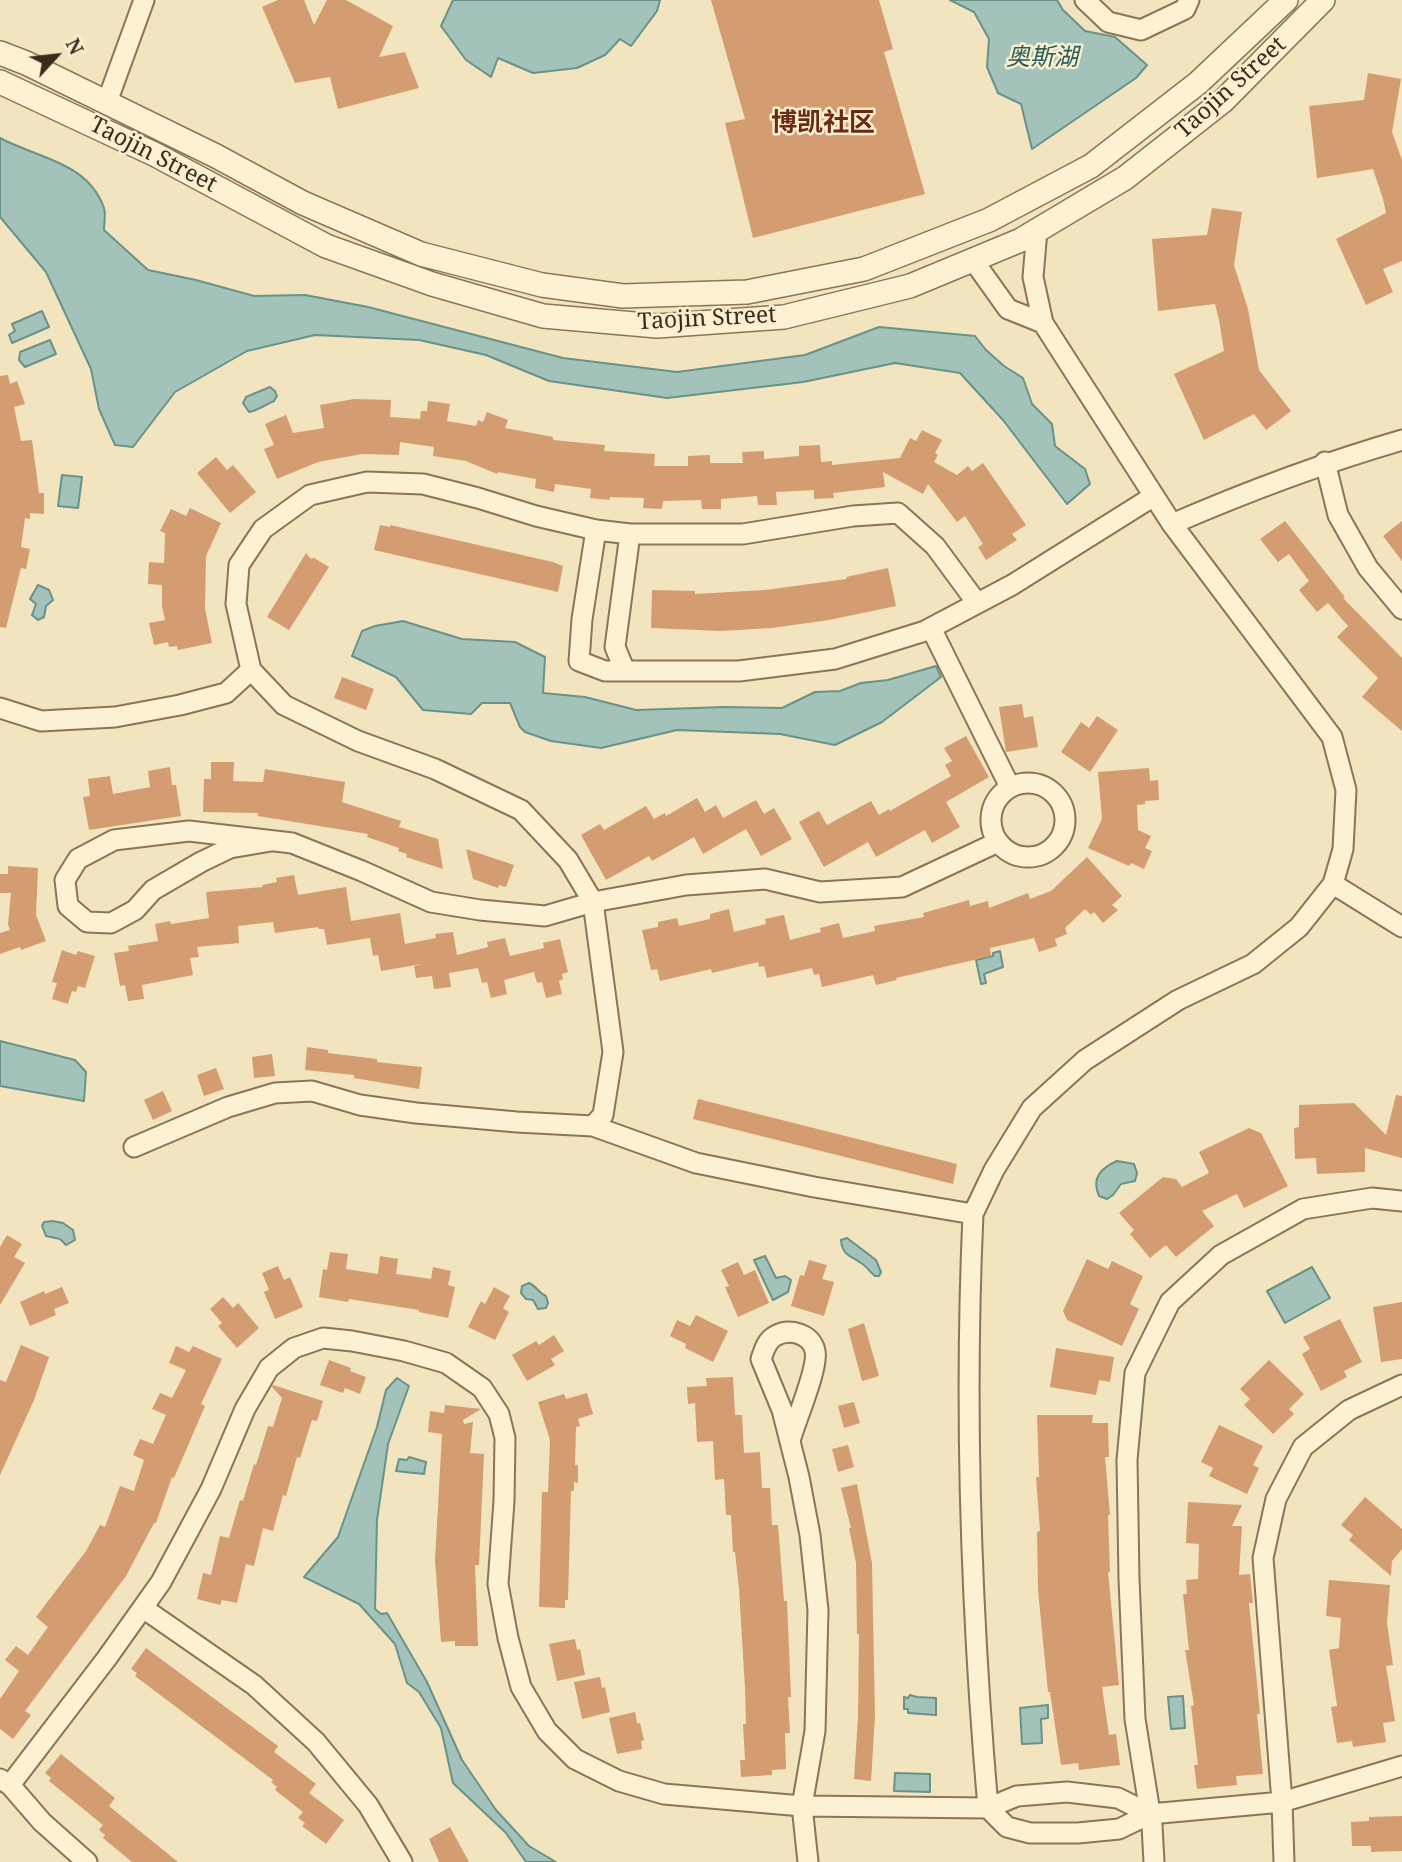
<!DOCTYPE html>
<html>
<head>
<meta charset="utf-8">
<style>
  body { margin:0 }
  #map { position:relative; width:1402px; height:1862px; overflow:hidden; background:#f2e4bf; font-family:"Noto Serif",serif }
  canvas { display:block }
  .north { position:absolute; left:21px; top:21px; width:70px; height:70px; -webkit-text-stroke:5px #f9eecf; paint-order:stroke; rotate:63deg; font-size:19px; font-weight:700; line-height:28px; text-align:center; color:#3b2b1b }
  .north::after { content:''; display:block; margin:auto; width:24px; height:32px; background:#3b2b1b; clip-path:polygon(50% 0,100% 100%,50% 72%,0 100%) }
</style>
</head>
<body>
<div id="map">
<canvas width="1402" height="1862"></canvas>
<div class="north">N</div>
</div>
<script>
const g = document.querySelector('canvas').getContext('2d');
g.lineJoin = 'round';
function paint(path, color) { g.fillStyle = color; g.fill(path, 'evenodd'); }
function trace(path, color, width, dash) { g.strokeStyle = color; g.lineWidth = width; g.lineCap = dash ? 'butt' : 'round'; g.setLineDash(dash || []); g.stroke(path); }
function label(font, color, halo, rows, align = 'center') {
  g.font = font + ' "Noto Serif","Noto Sans SC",serif'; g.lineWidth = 5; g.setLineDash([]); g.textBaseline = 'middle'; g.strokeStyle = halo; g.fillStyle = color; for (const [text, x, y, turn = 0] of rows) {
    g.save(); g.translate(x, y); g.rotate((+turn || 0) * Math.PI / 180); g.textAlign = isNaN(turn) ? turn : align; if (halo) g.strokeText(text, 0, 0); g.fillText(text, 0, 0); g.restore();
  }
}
const water = new Path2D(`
  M453,0h207l-3,11 -26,35 -11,-7 -15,16 -28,13 -44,5 -35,-15 -7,19 -25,-17 -25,-34z
  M950,0h107l6,10 22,21 30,6 32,28 -11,13 -104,71 -11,-45 -23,-11 -11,-26 2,-28 -15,-27z
  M0,138c37,20 88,24 104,70 2,6 0,15 0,22l44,40 48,10 58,16 51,-1 63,12 195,51 114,14 128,-17 74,-28 96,9 11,14 18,16 19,12 9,26 20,20 3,22 30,23 5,15 -23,20 -64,-84 -43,-47 -65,-10 -92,19 -136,16 -118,-17 -63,-26 -67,-15 -104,-5 -68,16 -72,41 -42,55 -18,-2 -16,-36 -8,-40 -45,-97 -46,-55z
  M42,311l7,16 -37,16 -3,-8 6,-4 -3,-7z
  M50,340l6,14 -31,13 -6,-7 1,-8z
  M270,387l5,4 2,5 -3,5c-6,3 -20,11 -25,11l-6,-9 3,-6z
  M62,475l20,2 -4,31 -20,-2z
  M38,585l11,5 4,10 -7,6 -2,11 -6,3 -6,-5 4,-11 -6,-5z
  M403,621l59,18 53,3 30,15 -2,36 42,4 51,13 89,-3 57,1 33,-16 25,-1 21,-8 27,-3 48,-14 5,11 -59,45 -47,23 -55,-11 -103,-4 -76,18 -50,-7 -26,-9 -5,-5 -10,-24h-28l-11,11 -48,-4 -27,-33 -44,-21 10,-25 13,-5z
  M1000,951l3,16 -19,7 2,9 -5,1 -5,-24 17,-4v-3z
  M0,1041l75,19 11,12 -2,29 -84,-15z
  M1117,1161l17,3 3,9 -2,8 -14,3 -8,11 -6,4 -8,-3c-8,-18 2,-28 18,-35z
  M53,1221l10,2 10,7 2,10 -9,5 -6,-6 -14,-3 -4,-10 2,-4z
  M847,1238l29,22 5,12 -2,4h-4c-5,-4 -9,-10 -14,-13 -10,-7 -19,-8 -20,-23z
  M765,1256l11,22 9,-2 6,4 -3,12 -15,8 -19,-40z
  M1312,1267l18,31 -45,25 -18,-32z
  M529,1283c8,3 9,10 17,13l2,7 -2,5 -8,1 -5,-9 -7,-1 -5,-6 1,-7z
  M397,1378l12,8 -21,58 -11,76 -2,89 6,5 6,-1 40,69 35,78 34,50 33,36 27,16h-30l-20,-29 -53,-50 -12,-55 -22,-36 -12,-9 -12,-39 -36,-40 -55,-27 34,-40 39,-110 9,-37z
  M409,1457l17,5 -2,12 -28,-3 3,-12 8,1z
  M910,1695l7,2 19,1v17l-28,-2v-4h-4v-12l4,1z
  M1183,1696l2,32 -14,1 -3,-32z
  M1048,1705v13l-7,1 1,24 -20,1 -2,-36z
  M895,1773l35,1v18l-36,-1z`);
paint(water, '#a3c3ba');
trace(water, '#699289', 2);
paint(new Path2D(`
  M278,0h26l10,25 13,-25h19l47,26 -14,31 26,-5 14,36 -81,21 -8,-32 -35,6 -33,-76z
  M711,0h168l14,49 -9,3 41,142 -172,44 -28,-115 20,-4z
  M1368,73l33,6 -9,53 10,28v101l-19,8 10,23 -27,13 -30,-66 50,-26 -3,-14 -10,-30 -56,9 -8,-72 55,-6z
  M1212,208l30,4 -8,53 14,44 11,61 32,41 -25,19 -12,-16 -50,26 -30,-66 50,-23 -5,-31 -4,-16 -57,7 -6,-72 55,-4z
  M8,375l2,9 7,-3 8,23 -11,3 7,34 11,-1 7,53h5v21l-14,-1v6l-5,-1 -4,29 9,2 -4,20 -5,-1 -15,60 -6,-1v-251z
  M354,399l37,1 -1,17 30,2 1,-8h6l1,-10 22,3 -3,17 29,5 2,-6 5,2 4,-10 21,8 -3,8 48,9v3l52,5 -1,6 51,3 -1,12h34v-10l22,-1v8h33l-1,-11 22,-1v8l35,-3v-10l21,-1 1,17 11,-1v4l68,-7 10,-20 6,3 6,-11 20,10 -7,13 3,2 -4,7 23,13 11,-9 4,5 11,-8 43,62 -14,9 5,6 -31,20 -8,-13 5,-3 -18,-28 -8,6 -29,-38 -5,10 -40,-22 2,15 -52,6 1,5 -20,1v-9l-38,2 1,13h-19l-1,-9 -36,3v10h-19l-1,-9 -38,1 -1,8 -19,-1 1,-10 -34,-1 -1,3 -19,-2 1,-9 -36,-5 -1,8 -19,-4 1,-9 -38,-7 -1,2 -31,-13 -33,-5 1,-9 -34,-5 -1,13 -37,-1 -44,8 -41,17 -13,-30 10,-4 -9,-21 21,-9 7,18 31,-5 -4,-23z
  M216,457l11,13 6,-5 23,27 -26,21 -33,-40z
  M190,508l31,15 -15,33 -1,53 7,34 -34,7 -1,-4 -8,1 -1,-5 -14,3 -5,-22 16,-3 -3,-14v-21l-14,-1 1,-22 15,1 1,-30 -5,-2 11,-22 15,7z
  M1285,521l60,76 -2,1 59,60v73l-40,-34 16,-19 -41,-41 11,-11 -20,-23 -11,9 -18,-22 10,-9 -20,-27 -11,8 -18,-23z
  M1402,521v40l-19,-25z
  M380,525l10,2v-2l163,37 10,4 -5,26 -184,-42z
  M306,553l5,6 3,-1 15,9 -40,63 -22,-13z
  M888,568l8,38 -67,14 -57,8 -52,3 -69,-3 1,-38 43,1v3l70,-4 82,-11 -1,-2z
  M342,677l32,12 -8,21 -32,-12z
  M1022,704l2,14 9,-2 5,31 -32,5 -7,-45z
  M1097,716l21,14 -28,42 -29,-20 20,-30 8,6z
  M966,736l23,41 -43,25 14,25 -28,16 -7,-13 -49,27 -8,-15 -44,25 -25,-45 20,-11 8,14 44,-24 8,14 10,-6 1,2 61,-35 -6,-11 7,-4 -8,-13z
  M211,762h23l-1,19 30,1 2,-13 80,13 -3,20 59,19 -2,6 39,12 5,30 -37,-12 1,-3 -9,-3 1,-3 -32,-11 1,-3 -110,-18v-3l-55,-1 1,-33h7z
  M170,767l2,18h4l5,31 -92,14 -6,-33 7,-1 -2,-17 22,-3 3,18 37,-7 -2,-16z
  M1149,768l1,13 8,-1 1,20 -14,1v3l-8,1 1,25 13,6 -6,12 7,3 -8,18 -13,-6 -2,3 -41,-18 14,-29 -4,-47z
  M697,798l8,14 11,-7 7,13 33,-18 8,14 10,-6 18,31 -31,17 -15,-27 -43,25 -9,-17 -42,24 -3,-5 -43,24 -25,-45 19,-11 4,6 42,-24 8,13 11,-6 1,3z
  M466,849l48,16 -8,22 -7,-2 -1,3 -25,-9z
  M1087,857l35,39 -10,9 6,5 -15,13 -9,-11 -3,3 -6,-6 -20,19 2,6 -12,5 2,7 -18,6 -5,-14 -44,10 1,8 -95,22 1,2 -21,5 -3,-10 -51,12 -3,-13 -5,1 -2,-7 -45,10 -3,-12 -5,1 -1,-5 -46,11 -1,-4 -51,12 -3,-12 -6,1 -9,-40 16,-3v-5l19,-4 2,8 31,-7v-5l19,-5 5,23 32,-8 -1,-5 19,-4 6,25 31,-8 -1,-4 19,-5 4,15 32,-7 -1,-5 50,-9 -1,-4 46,-13 1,6 18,-5 1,7 39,-15 2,6 21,-8z
  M8,866l30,2 -2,47 10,26 -25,9 -1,-3 -20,7v-21l10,-3 -2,-6 3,-31h-11v-19h8z
  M294,875l4,20 48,-8 5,34 49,-8 5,31 31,-6 -1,-4 18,-2 4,23 31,-8 -1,-5 18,-4 5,18 34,-8 -1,-5 17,-4 8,33 -6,2 1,5 -4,2 3,13 -16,4 -4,-16 -5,1 -3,-11 -30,8 3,14 -16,4 -4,-16 -5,1 -4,-15 -29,5 2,14 -17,2 -2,-13 -16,2 -2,-12 8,-2 -41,7 -3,-16 -5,1 -3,-18 -43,7 -3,-16h-5l-1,-2 -43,6 -2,-11 -35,4 1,17 -42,4 2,10 -9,1 3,17 -51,10 2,14 -16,2 -3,-16 -5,1 -6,-33 15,-2 -1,-5 30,-5 -3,-17 15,-3 1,3 38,-6 -3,-26 57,-5 -1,-2 15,-3 -1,-4z
  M62,950l14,5 2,-4 17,5 -10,32 -7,-2 -2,6 -4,-1 -4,13 -16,-5 5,-16 -5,-1z
  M307,1047l21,3v3l49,6v3l45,5 -3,22 -65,-11v-3l-49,-5z
  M272,1054l3,22 -21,2 -2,-21z
  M216,1068l8,21 -20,7 -7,-21z
  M163,1091l9,20 -19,9 -9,-20z
  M1396,1095l6,1v62l-37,-10v24l-48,2 -1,-16 -21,1 -1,-31 5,-1v-22l55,-2 32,32z
  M698,1099l259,65 -4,20 -260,-65z
  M1249,1128l12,5 27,53 -44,22 -7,-14 -35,17 12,15 -38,31 -10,-12 -16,13 -20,-24 4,-4 -15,-17 44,-36 13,2 6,8 27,-14 -10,-21z
  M7,1235l15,9 -8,13 11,6 -25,42v-58z
  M330,1252l18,2 -2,15 32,5 2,-18 18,3 -2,15 35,5 2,-12 18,4 -3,14 7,2 -7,31 -29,-6v-2l-70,-11 -1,3 -29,-5 4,-28 4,1z
  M1087,1259l21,10 4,-8 31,15 -13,28 9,5 -17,37 -55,-26 -4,-9z
  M809,1260l18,5 -5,14 12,3 -10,34 -33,-10 9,-31 4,1z
  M738,1262l6,13 11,-5 14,33 -31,14 -13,-30 4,-1 -8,-16z
  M278,1266l6,14 6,-3 13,30 -28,12 -11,-27 5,-2 -7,-17z
  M62,1287l7,16 -15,6 2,6 -26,11 -10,-24 24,-11 1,3z
  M494,1287l16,9 -7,12 6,4 -14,28 -27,-13 13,-26 4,3z
  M223,1297l10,11 5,-5 21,25 -22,20 -19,-22 4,-3 -12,-14z
  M1402,1302v57l-21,3 -8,-55z
  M696,1315l32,16 -15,31 -28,-14 1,-4 -16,-8 7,-16 13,6z
  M1340,1319l22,43 -18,9 3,6 -26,14 -19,-37 8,-5 -7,-12z
  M864,1323l15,53 -17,5 -14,-52z
  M554,1335l10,16 -13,8 4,6 -28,16 -15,-26 24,-14 3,4z
  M21,1345l28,12 -15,43 -34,75v-95l6,2z
  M176,1346l13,6 4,-6 29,13 -21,45 4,2 -31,72 -2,-1 -16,46h-2l-28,53 -101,135 6,4 -18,24 -13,-10v-30l19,-28 -14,-11 11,-14 12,9 20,-28 -12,-10 50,-66 14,-26 5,2 15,-41 14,5 10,-31 -11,-5 7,-16 13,5 13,-29 -14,-6 8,-16 12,5 14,-28 -17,-7z
  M1056,1348l58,9 -4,25 -11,-2 -3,15 -46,-8z
  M329,1360l22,8 -1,3 16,6 -6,17 -15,-6 -2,5 -23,-8z
  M1269,1360l35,34 -15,15 5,5 -21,20 -29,-29 6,-6 -10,-10z
  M733,1377l2,38h7l2,38 16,-1 2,36h8l2,37h6l6,76h3l4,96h-3l2,36h-5l1,36 -14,1v5l-31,2 -1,-17h5l-2,-36h3l-1,-36 -6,-99 -4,-37h-2l-2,-37h-5l-2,-36 -9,1 -2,-39 -16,1 -2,-39 -7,1 -1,-17 20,-1 -1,-8z
  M273,1385l50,16 -6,20 -5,-1 -12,38 -3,-1 -11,39 -3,-1 -10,36 -10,-3 -9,38 -8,-2 -9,39 -15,-3 -2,5 -23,-6 6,-26 8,2 9,-39 9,2 11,-38 3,1 11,-37 2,1 12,-39 5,1 9,-29 -10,-11z
  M587,1393l6,21 -15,5 2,7 -4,1 -1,38h3v18l-4,-1v9h-3l-3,109h-3v8l-26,-1 3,-115h6l2,-52 -12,-38 26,-8 2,5z
  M854,1402l6,21 -16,5 -6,-22z
  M445,1405l36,4 -18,11 1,4 9,-2 -3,31 14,1 -5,111h-4l3,81h-23v-5l-14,1 -6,-82 7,-126 -14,-2 2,-21 14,2z
  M1037,1415h56l-1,8h16l1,34h-4l5,58h-2l2,57h-2l11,113 -17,2 7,48 7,-1 4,31 -41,5 -1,-7 -17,2 -11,-73h-2l-10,-102 -1,-58 3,-1 -4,-54h3z
  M1219,1425l44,21 -10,19 6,3 -12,26 -38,-18 4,-8 -12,-6z
  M848,1445l6,22 -16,5 -6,-23z
  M857,1484l15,79 3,154 -4,64 -17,-2 4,-62 1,-83h-2l-1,-71 -7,-35h2l-10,-40z
  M1365,1497l37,32v20l-10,12 -1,15 -42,-36 4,-5 -12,-10z
  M1188,1502l54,3 -10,21h10l-3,49 11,-1 3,29h-4l11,111h-3l6,60 -27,2 1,9 -40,4 -3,-24h4l-7,-59 3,-1 -9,-55h4l-6,-56h4l-1,-14 12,-1 1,-35 -13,-1z
  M1329,1580l61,5 -3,38 6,42 -7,1 9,55 -12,2 3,19 -33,5 -1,-6 -15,2 -6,-36 6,-1 -8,-56 10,-2 2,-30 -15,-2z
  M575,1639l2,11 3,-1 5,26 -28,6 -8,-37z
  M146,1648l132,98 -4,6 42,32 -7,9 35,27 -18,24 -24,-18 3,-3 -7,-5 5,-6 -28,-22 2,-3 -6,-5 2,-2 -138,-104 2,-3 -6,-4z
  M600,1677l2,11 3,-1 5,25 -28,7 -8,-37z
  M635,1712l2,11h3l4,17 -3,1 1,8 -25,5 -8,-36z
  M61,1754l54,44 -6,8 69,56h-46l-29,-24 2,-3 -6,-5 4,-5 -54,-44 2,-3 -6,-5z
  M1402,1816v35l-31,1v-6h-19l-1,-24 18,-1v-4z
  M450,1827l19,35h-30l-10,-23z`), '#d49c71');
const minor = new Path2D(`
  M1085,0l23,22 33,8 44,-21 4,-9
  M107,102l37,-102
  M1037,230l-4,47 10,46 129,201c76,-33 151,-61 230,-84
  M973,260l35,49 35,14
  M1325,462l13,53 30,53 34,41
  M1172,524l160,213 14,53 -3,59 -10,35 69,43
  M596,530l-60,-14 -58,-18 -55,-14 -56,-2 -57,13 -47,34 -24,36 -3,39 15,66 33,35 74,36 77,28 86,41 47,50 25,42 93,-17 79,-6 55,13 82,-5 96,-45
  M977,603l-42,-57 -37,-33 -45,3 -110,18h-113l-15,113 10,24h114l96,-12 90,-28 87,-46 142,-89
  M931,628l79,159
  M625,671h-20l-26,-10 3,-42 14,-89 34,4
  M0,708l41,13 74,-4 65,-12 46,-12 25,-23
  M991 820a37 37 0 1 1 74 0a37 37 0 1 1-74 0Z
  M593,1126l103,37 118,24 159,27 21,-44 38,-62 53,-48 93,-60 75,-36 46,-37 34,-43
  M134,1147l94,-40 47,-14 37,-2 48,14 56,8 101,9 76,4 10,-11 10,-63 -20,-150 -48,14 -65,-6 -49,-8 -69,-31 -70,-28 -103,-12 -75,9 -36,19 -13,21 3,26 19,16 24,1 24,-13 18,-20 48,-28 29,-14 41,-7
  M973,1214c-9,198 -2,397 15,594l19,19 23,6h48l41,-4 31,-15 132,-12 120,-36
  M790,1441c5,-19 29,-74 25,-90 -4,-18 -26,-23 -40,-15 -9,5 -11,15 -14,23l21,51 17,67 11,58 8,75 -3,121 -13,75 6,56
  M143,1608l111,77 62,57 52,63 34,57
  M0,1779l10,6 32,37 45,40
  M10,1785l97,-127 54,-76 50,-93 34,-80 24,-41 25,-20 29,-10 29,3 52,10 42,12 36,25 17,26 6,24 -1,63 -6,83 10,54 13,49 26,44 28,28 44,22 45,13 138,12 186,2 29,-12 50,-4 51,6 32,16
  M1154,1862l-2,-37 -17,-106 -6,-140 -2,-119 8,-87 35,-71 51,-47 82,-46 69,-11 30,3
  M1284,1862l-2,-60 -19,-244 13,-59 27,-52 46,-37 53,-25`);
const tertiary = new Path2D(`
  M0,53l26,10 190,93 87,47 118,51 121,31 81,11 124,-4 117,-23 125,-49 102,-54 107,-83 88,-83
  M0,82l156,73 170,91 106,38 111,32 114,10 127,-9 126,-31 111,-46 104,-62 98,-77 100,-101`);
trace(minor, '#8d7455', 23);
trace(tertiary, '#8d7455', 26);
trace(minor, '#fcf1d3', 19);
trace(tertiary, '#fcf1d3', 23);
label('23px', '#3b2b1b', '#f9eecf', [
  ["Taojin Street",1231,88,-42],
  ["Taojin Street",153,155,27],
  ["Taojin Street",707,319,-3]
]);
label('italic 24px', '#295c5a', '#f9eecf', [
  ["奥斯湖",1042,58]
]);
label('bold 26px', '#6c2a16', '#f9eecf', [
  ["博凯社区",823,124]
]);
</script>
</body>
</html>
